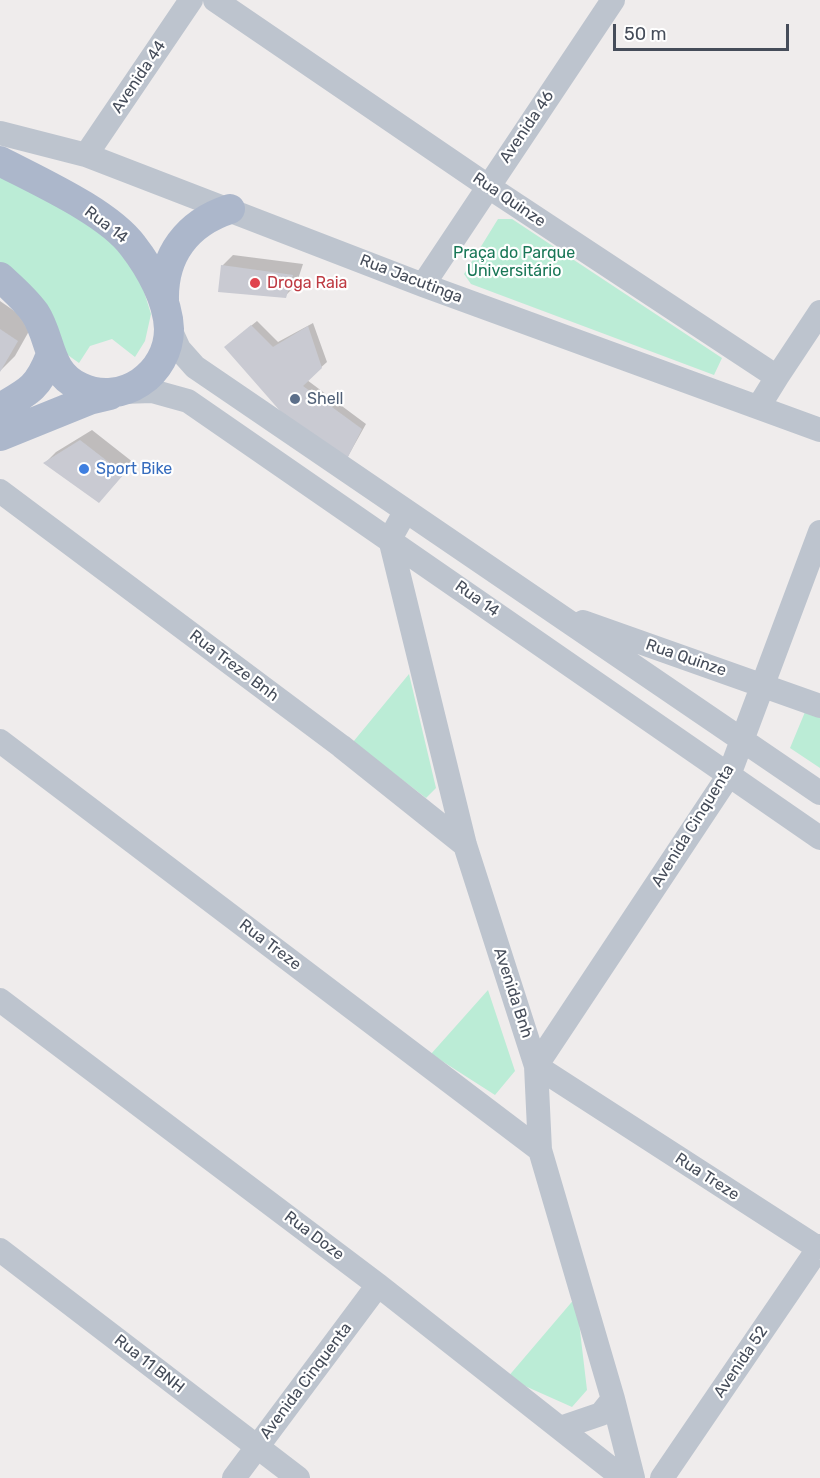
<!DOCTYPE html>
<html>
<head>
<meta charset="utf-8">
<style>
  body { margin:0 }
  #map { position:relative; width:820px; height:1478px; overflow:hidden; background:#efecec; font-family:Rubik,sans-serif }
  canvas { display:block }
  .scale { position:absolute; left:613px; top:24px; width:176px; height:27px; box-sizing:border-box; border:3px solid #454c59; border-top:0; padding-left:8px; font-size:18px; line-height:21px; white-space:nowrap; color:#454c59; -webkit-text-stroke:4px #fff; paint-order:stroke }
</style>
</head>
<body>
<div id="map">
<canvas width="820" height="1478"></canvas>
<div class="scale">50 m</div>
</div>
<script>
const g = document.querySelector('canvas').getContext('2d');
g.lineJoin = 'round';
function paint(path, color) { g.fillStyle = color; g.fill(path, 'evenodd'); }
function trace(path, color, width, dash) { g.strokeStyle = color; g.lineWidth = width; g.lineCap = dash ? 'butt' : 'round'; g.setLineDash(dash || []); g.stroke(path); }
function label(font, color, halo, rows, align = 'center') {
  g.font = font + ' Rubik,sans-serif'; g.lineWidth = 4.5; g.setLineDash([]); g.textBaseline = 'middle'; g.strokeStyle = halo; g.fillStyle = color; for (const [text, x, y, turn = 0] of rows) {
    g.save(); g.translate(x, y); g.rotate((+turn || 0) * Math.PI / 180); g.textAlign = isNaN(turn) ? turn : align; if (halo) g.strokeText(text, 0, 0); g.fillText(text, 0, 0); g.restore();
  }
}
paint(new Path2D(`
  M0,173l92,51 45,45 14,45 -6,27 -10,16 -23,-18 -22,7 -11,17 -14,-10 -65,-91z
  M498,219h14l210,139 -8,17 -243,-91 -7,-10z
  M409,674l27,114 -10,10 -73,-56z
  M805,712l15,6v50l-30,-20z
  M488,990l27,81 -20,24 -64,-41z
  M576,1297l11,93 -15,17 -65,-29z`), '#bbecd6');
paint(new Path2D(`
  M233,255l70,9 -7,21 -11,11 -63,-30z
  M0,301l33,23 -18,32 -15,15z
  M257,321l21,21 35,-19 14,39 -20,18 59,44 -19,34 -116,-116z
  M92,430l42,33 -35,38 -54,-38 11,-11z`), '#0003');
paint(new Path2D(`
  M221,265l72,10 -7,23 -68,-6z
  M251,325l22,22 35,-21 14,42 -19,18 59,43 -15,30 -66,-47 -57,-65z
  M0,329l18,12 -18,31z
  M80,440l44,34 -25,29 -56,-40z`), '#c9cad2');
trace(new Path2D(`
  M215,0l280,191 282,186 -18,29
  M0,133l86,22 337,130 397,145
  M86,155l105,-155
  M423,285l190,-285
  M169,327l10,22 16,18 625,426
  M777,377l43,-65
  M122,392l30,-1 36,10 632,437
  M0,491l341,255 124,99
  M405,512l-15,27 75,306 71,221 4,84 73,249 20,79
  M583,622l237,84
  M0,741l540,409
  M0,1000l378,285 245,193
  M818,1248l-282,-182 193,-291 91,-243
  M0,1250l298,228
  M560,1428l41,-14 12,-15
  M234,1478l144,-193
  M662,1478l158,-232`), '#bdc4ce', 24);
trace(new Path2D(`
  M0,161c38,20 108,51 133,85 17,22 35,54 36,83 0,45 -47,78 -89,58 -33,-15 -28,-48 -45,-74 -10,-14 -23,-25 -35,-36
  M164,300c-1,-45 23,-77 66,-91
  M0,408c28,-16 38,-20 50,-51
  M0,436l89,-36 21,-5`), '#acb7cb', 30);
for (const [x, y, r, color] of [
  [255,283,6,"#e0444e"],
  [295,399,6,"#5c6f8a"],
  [84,469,6,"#3f7fe0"]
]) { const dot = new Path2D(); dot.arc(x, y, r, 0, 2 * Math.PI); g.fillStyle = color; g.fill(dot); trace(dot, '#fff', 2); }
label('16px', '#454c59', '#fff', [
  ["Avenida 44",139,77,-56],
  ["Avenida 46",527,127,-56],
  ["Rua Quinze",509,200,34],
  ["Rua 14",106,225,37],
  ["Rua Jacutinga",411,279,21],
  ["Rua 14",477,599,35],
  ["Rua Quinze",686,658,19],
  ["Rua Treze Bnh",234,666,37],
  ["Avenida Cinquenta",693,826,-58],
  ["Rua Treze",270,945,37],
  ["Avenida Bnh",513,993,72],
  ["Rua Treze",707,1177,33],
  ["Rua Doze",314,1236,37],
  ["Avenida 52",741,1362,-56],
  ["Rua 11 BNH",149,1364,38],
  ["Avenida Cinquenta",306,1381,-53]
]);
label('16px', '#197757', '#fff', [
  ["Praça do Parque",514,253],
  ["Universitário",514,271]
]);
label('16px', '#be3a42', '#fff', [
  ["Droga Raia",267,283]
], 'left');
label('16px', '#4e5e75', '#fff', [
  ["Shell",307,399]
], 'left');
label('16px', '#366cbe', '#fff', [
  ["Sport Bike",96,469]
], 'left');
</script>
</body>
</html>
